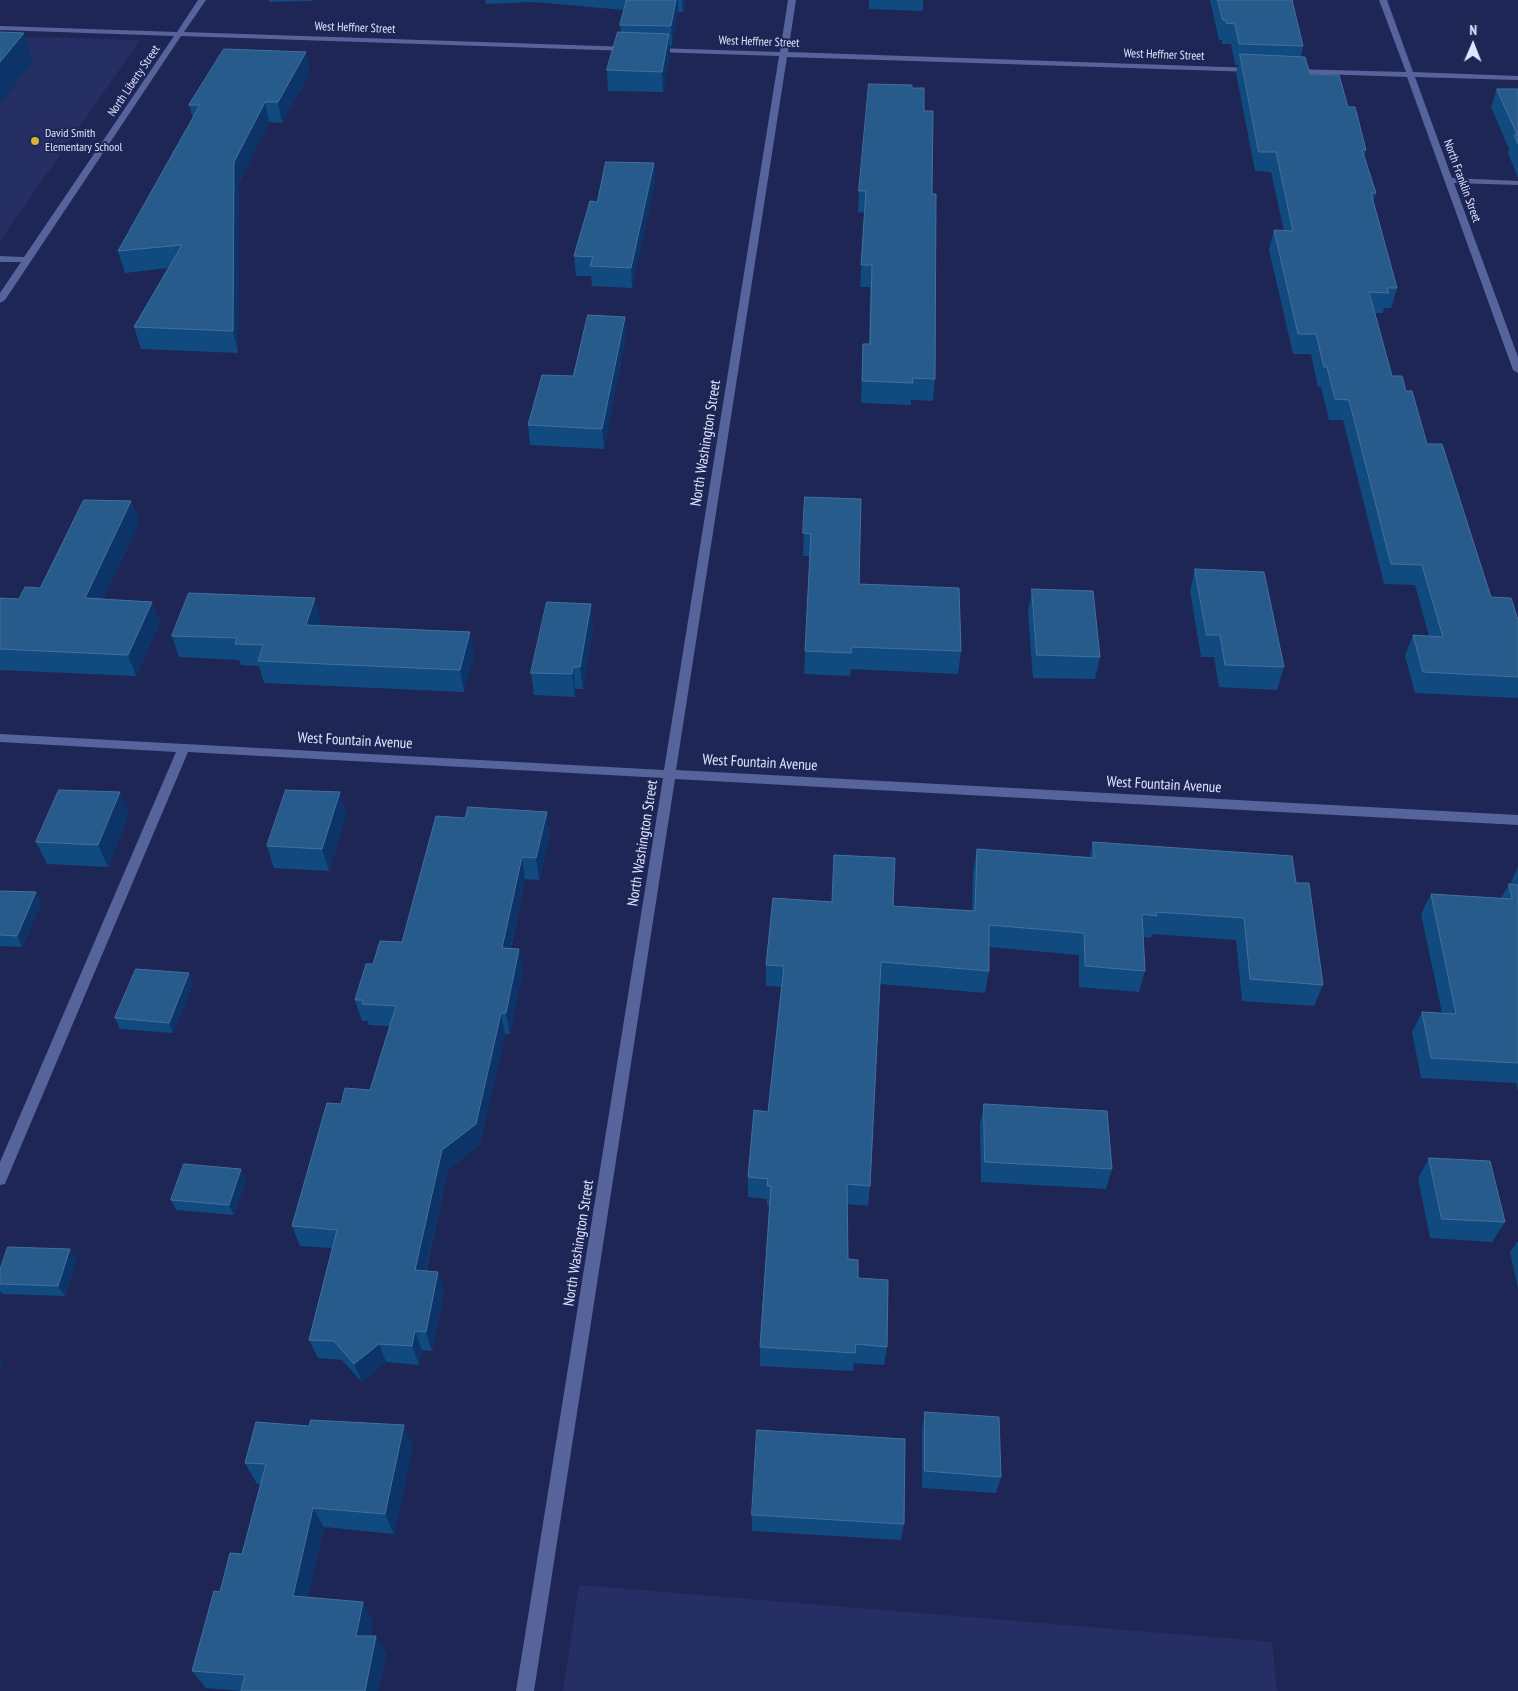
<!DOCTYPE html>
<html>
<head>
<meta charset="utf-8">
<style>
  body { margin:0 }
  #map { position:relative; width:1518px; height:1691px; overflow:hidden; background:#1e2655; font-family:"PT Sans Narrow",sans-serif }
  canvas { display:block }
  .north { position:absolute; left:1448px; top:20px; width:50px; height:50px; -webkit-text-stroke:4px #1e2655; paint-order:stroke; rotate:1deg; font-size:14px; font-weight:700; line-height:20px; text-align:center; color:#dfe6ff }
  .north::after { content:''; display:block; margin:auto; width:18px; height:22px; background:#dfe6ff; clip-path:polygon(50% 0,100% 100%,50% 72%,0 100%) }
</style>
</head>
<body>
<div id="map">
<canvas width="1518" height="1691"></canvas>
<div class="north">N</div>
</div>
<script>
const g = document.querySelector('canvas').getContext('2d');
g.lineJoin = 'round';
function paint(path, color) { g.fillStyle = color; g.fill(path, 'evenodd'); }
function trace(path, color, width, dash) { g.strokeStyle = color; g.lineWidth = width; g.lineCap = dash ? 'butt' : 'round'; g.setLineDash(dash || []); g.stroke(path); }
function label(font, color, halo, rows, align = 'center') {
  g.font = font + ' "PT Sans Narrow",sans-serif'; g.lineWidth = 4; g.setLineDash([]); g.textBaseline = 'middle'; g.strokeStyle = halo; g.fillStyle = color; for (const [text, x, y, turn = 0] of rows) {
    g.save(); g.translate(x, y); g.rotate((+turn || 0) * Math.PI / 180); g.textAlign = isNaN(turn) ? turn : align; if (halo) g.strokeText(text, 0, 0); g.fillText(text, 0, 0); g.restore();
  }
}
paint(new Path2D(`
  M0,36l140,4 -140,201z
  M579,1585l693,57 5,49h-714z`), '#262f64');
paint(new Path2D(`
  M198,0h8l-22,32 446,15 4,2 -4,2 -449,-15 -176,264 -5,3v-10l21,-31h-21v-6l24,1 150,-221 -174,-6v-4l177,6z
  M788,0h8l-8,52 466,16 4,2 -4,2 -467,-15 -111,713 842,45v10l-843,-46 -141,912h-18l147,-913 -475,-26 -181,427 -2,5 -5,1v-23l176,-410 -176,-10v-8l664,36 115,-714 -124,-4 -4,-2 4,-2 125,4z
  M1379,0h8l26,72 105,4v4l-103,-3 37,101 66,3v4l-64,-2 64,174v16l-5,-3 -106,-293 -115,-4 -4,-2 4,-2 114,3z`), '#57649b');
paint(new Path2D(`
  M269,0h44v1l-44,1z
  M485,0h201l-3,12h-5l-6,34h-2v8l-7,38 -55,-1 -1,-21 14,-38 -1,-7 4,-15 -90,-8 -48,2z
  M869,0h54v11l-54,-2z
  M1210,0h82l11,46 -2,10 9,18 38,33 18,43 -2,7 12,36 -3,9 24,86 -6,20h-7l-1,5h-9l18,63 14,15 21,53 64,153 27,23v78l-103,-5 -10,-37 8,-21 16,1 -14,-51 -31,-1 -41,-164h-14l-8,-33h-3l-7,-33h-18l-24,-104 5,-20 10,1 -13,-59 -16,-1 -19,-98 2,-8h-3l-4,-21h-9v-4h-3z
  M310,73l-28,50 -13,-1 -30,61 -1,170 -97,-4 -7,-22 34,-59 -43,5 -7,-22 75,-133 -4,-13z
  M912,88l12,23 8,83 3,185 -2,22 -22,-1v5l-50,-2 2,-59h6l1,-57h-10l5,-74 -7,-1 1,-21z
  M1497,89h21v89l-10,-25 1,-4 -18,-42z
  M654,163l1,19 -23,106 -40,-2 -1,-10h-15l-2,-20 23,-54z
  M625,317l1,19 -22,113 -74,-4 -2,-20 45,-49z
  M805,497l54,87 102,67 -3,23 -107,-5 -1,7 -46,-2 6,-118h-7z
  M131,501l8,22 -36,76 49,3 8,21 -24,53 -136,-6v-72l19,1 21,-11z
  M1195,569l89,98 -7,23 -58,-3 -5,-30h-13l-11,-66z
  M1032,589l68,68 -5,22 -62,-1 -5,-66z
  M321,619l-2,6 155,29 -10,38 -200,-9 -5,-17 -18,-1 -2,-5 -60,-3 -7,-21z
  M593,627l-10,62h-8v8l-41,-2 -3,-22z
  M129,814l-21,53 -61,-3 -11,-22z
  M346,814l-17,57 -55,-3 -7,-22z
  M550,834l-11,46 -14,-1 -14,69 12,22 -13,64h-5l-25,110 -32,26 -22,101 18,20 -12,60 -10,-1 -3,15 -33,-3 -24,20 -20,-22 -24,-2 -9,-18 23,-92 -32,-2 -8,-20 49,-122 29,-14 20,-64 -21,-1 -1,-4h-6l-7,-21 18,-36 29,-22z
  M1093,842l203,41 27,102 -9,21 -72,-5 -6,-61 -84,-6 -1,4 -8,-1 2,34 -6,21 -60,-5v-32l-90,-8v24l-4,22 -105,-9 -10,202 -2,20 -21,-2 1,55 10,19 29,69 -3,18 -30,-2 -1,8 -93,-5v-19l10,-141 -3,-1v-6l-19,-2v-20l20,-65 13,-125 -15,-1v-21l127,-59 79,5 1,-40 4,-22 113,8z
  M1518,867v224l-2,-8 -95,-5 -9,-46 10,-20 20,1 -21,-99 10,-20 70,4 8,-14h1z
  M0,891l36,1 5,11 -19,44 -22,-1z
  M193,984l-20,49 -53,-4 -5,-11z
  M984,1104l128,65 -6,20 -125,-7 -1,-58z
  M1429,1158l76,64 -13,20 -62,-4 -12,-60z
  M246,1179l-12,36 -58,-5 -5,-10z
  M1518,1241v47l-8,-36z
  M77,1259l-12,37 -63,-2 -2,-3v-21z
  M925,1412l76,65 -5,16 -74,-5v-59z
  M413,1446l-19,88 -70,-7 -16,70 65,23 -3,16h6l10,18 -8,37h-137l-35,-3 -14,-17 28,-79 22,-38 19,-70h-4l-12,-21z
  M752,1515l152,9 -3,16 -149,-9z`), '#114a7f');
paint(new Path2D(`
  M676,0h2v12l-6,34 -1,-20z
  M682,0h4l-3,12z
  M24,33l9,29 -33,43v-43z
  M669,34l1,20 -7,38 -1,-20z
  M306,52l4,21 -28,50 -4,-21z
  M265,102l4,20 -30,61 -1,170 -5,-22 1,-169z
  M654,163l1,19 -23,106 -1,-20z
  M625,317l1,19 -22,113 -2,-20z
  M131,501l8,22 -46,97 -8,-22z
  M315,598l6,21 -9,27 -6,-21z
  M152,602l8,21 -24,53 -8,-21z
  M591,604l2,23 -10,62 -3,-22z
  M470,632l4,22 -10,38 -4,-22z
  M573,667l2,22v8l-3,-23z
  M120,792l9,22 -21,53 -10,-22z
  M340,792l6,22 -17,57 -7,-22z
  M547,812l3,22 -11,46 -3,-22z
  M522,857l3,22 -19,90 -4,-21z
  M36,892l5,11 -19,44 -5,-11z
  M519,949l4,21 -13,64 -4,-21z
  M189,973l4,11 -20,49 -4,-10z
  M501,1013l4,21 -25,110 -32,26 -27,120 -6,-20 27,-120z
  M241,1169l5,10 -12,36 -5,-10z
  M70,1249l7,10 -12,37 -7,-10z
  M438,1272l6,19 -12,60 -6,-19z
  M415,1331l7,19 -3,15 -7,-19z
  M379,1344l7,18 -24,20 -8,-18z
  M0,1358l3,4 -3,7z
  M404,1425l9,21 -19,88 -9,-20z
  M313,1508l11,19 -20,87 -11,-18z
  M363,1602l10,18 -7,33 -10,-17z
  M376,1636l10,18 -8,37h-13z`), '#0d3468');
const building = new Path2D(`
  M627,0h49l-5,26 -51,-1z
  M1218,0h74l11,46 -64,-2 -4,-20 -9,-1v-3h-3z
  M0,32l24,1 -24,29z
  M618,32l51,2 -7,38 -55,-2z
  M224,49l82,3 -28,50h-13l-31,60 -1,169 -99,-4 48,-82 -64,6 82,-146h-11z
  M1240,54l65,3 5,17 29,1 9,32h7l11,43h-4l14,43h-5l26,95h-10l2,5 -20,-1 23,84h10l4,15h6l15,53h15l49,153 20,1 7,22v57l-95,-5 -10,-37 30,2 -21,-72 -31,-1 -42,-164 -14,-1 -8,-32h-3l-8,-33h-18l-24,-104 19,1 -17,-79h-17z
  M869,84l43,1v3h12v23h9l-1,83h4l-1,185 -23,-1 1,5 -51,-2 1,-37h7l2,-79h-11l5,-74h-7z
  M1497,89h21v55l-4,-9h3z
  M606,162l48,1 -23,105 -41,-2 3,-9 -19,-1 16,-55 7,1z
  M588,315l37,2 -23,112 -74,-4 14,-50 31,1z
  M805,497l56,2 -2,85 100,4 2,63 -109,-4 -1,6 -46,-2 6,-117 -8,-1z
  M84,500l47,1 -46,97 67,4 -24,53 -128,-6v-51l19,1 6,-12 15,1z
  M1195,569l69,3 20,95 -59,-2 -5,-30h-13z
  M1032,589l61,2 7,66 -63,-2z
  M189,593l126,5 -9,27 164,7 -10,38 -202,-9 5,-16 -28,-1 2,-6 -65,-2z
  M547,602l44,2 -11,63h-7l-1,7 -41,-1z
  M59,790l61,2 -22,53 -62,-3z
  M286,790l54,2 -18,57 -55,-3z
  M468,807l79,5 -11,46 -14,-1 -20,91 17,1 -13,64h-5l-25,111 -34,26 -27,120 23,2 -12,60 -11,-1 -3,15 -33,-2 -25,20 -20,-23 -25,-1 28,-110 -45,-4 35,-123 14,1 4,-16 25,2 26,-84 -34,-2 1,-4h-8l11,-36h7l7,-23 22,1 34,-126 29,2z
  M1093,842l199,14 4,27h13l14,102 -73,-6 -6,-61 -88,-6 1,4 -15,-2 3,57 -60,-5 -1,-33 -95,-8v46l-108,-9 -11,224 -23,-2 1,75 10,1v18l30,2 -1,67 -31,-3 -1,9 -95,-6 11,-161h-4l1,-7 -20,-2 6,-67 14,2 16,-146 -18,-1 7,-67 59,4 2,-47 61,3 -2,48 82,5 2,-62 117,9z
  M1509,884l9,1v178l-87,-5 -9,-46 34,2 -25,-120 81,5z
  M0,891l36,1 -19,44 -17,-1z
  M136,969l53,4 -20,50 -54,-5z
  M984,1104l123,7 5,58 -127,-7z
  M1429,1158l61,3 15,61 -63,-3z
  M184,1164l57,5 -12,36 -58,-5z
  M8,1247l62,2 -12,37 -58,-2v-14z
  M925,1412l74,5 2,60 -76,-6z
  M311,1420l93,5 -19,89 -72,-6 -20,88 70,6 -7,34h20l-11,55h-124l4,-16 -53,-4 22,-80 6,1 10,-39 12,1 24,-90 -21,-1 11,-41 53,4z
  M757,1430l148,9 -1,85 -152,-9z`);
paint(building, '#275b8c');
trace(building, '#44709e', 1);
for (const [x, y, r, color] of [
  [35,141,5,"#d7b434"]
]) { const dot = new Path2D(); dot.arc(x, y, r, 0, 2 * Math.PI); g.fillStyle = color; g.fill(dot); trace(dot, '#1e2655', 2); }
label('12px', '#dfe6ff', '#1e2655', [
  ["West Heffner Street",355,28,2],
  ["West Heffner Street",759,42,2],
  ["West Heffner Street",1164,55,2],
  ["North Liberty Street",134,81,-56],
  ["North Franklin Street",1462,181,70]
]);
label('12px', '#dfe6ff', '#1e2655', [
  ["David Smith",45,134],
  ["Elementary School",45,148]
], 'left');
label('15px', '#dfe6ff', '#1e2655', [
  ["North Washington Street",706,443,-81],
  ["West Fountain Avenue",355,741,3],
  ["West Fountain Avenue",760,763,3],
  ["West Fountain Avenue",1164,785,3],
  ["North Washington Street",643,843,-81],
  ["North Washington Street",579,1243,-81]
]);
</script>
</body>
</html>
